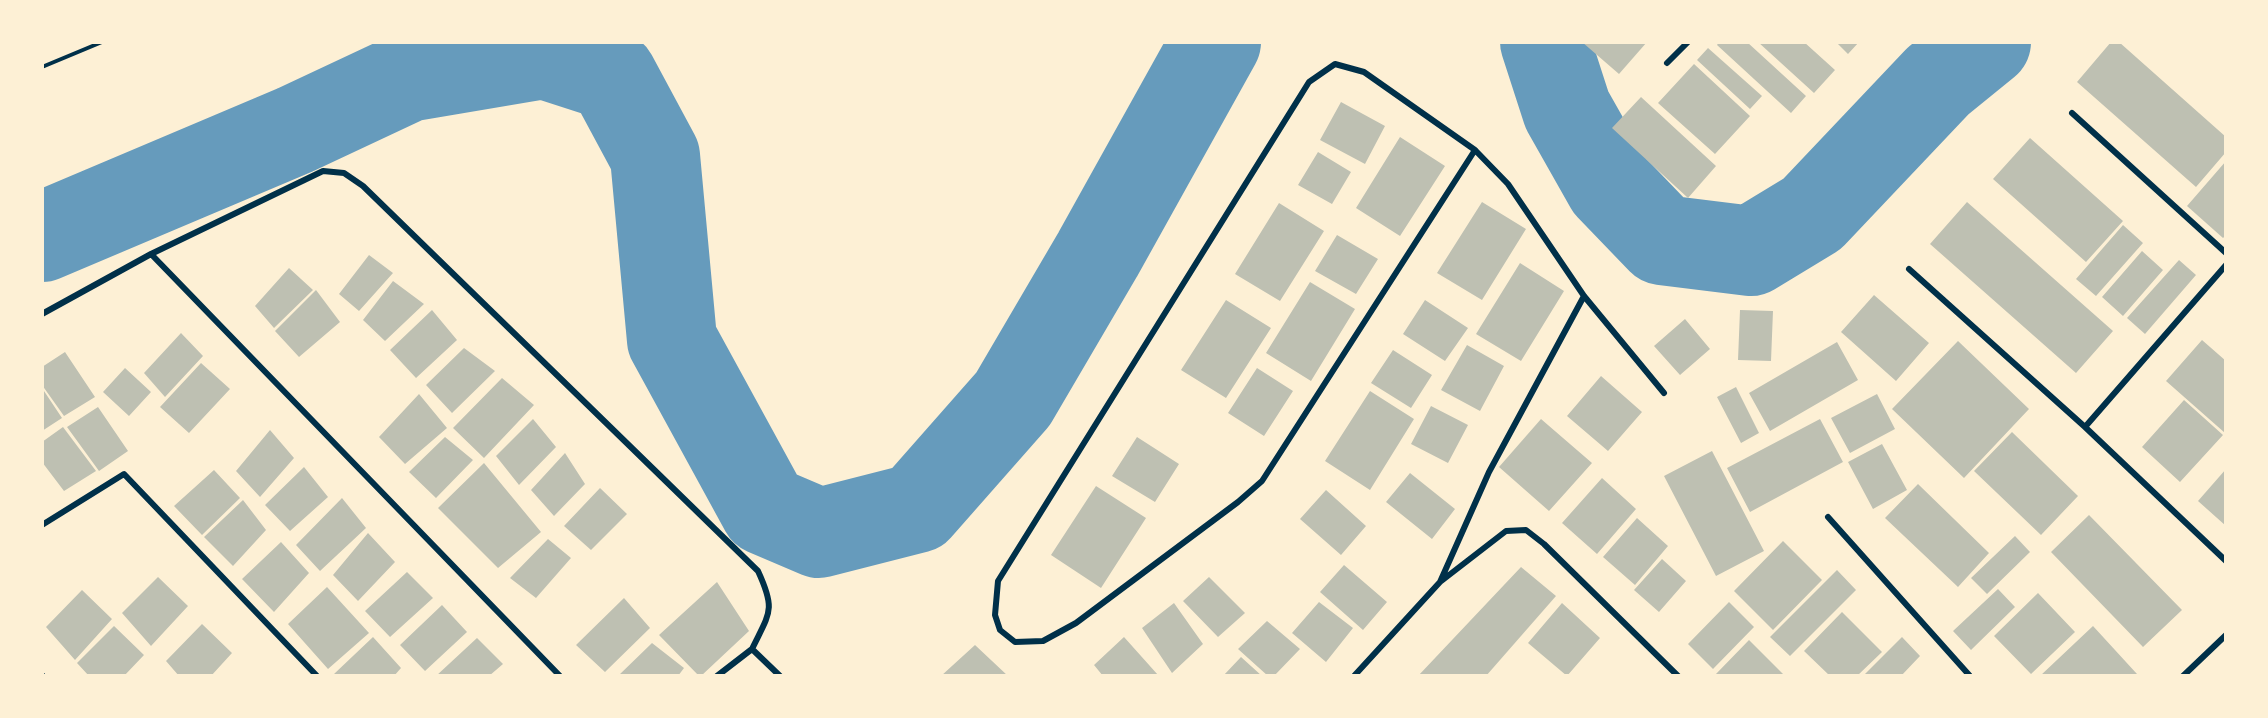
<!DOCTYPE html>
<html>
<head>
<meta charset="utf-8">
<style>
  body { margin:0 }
  #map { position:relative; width:2268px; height:718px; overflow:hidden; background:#fdf0d5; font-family:Figtree,sans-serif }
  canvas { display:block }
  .frame { position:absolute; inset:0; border:44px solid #fdf0d5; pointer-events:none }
</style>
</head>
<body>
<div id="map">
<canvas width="2268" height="718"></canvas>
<div class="frame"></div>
</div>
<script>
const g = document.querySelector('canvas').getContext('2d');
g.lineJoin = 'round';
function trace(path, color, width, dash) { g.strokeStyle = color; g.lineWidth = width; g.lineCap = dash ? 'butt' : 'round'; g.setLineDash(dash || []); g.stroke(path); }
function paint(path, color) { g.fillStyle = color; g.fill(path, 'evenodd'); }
trace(new Path2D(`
  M1545,42l22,68 43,76 52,54 89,11 61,-37 126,-133 48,-39
  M42,237l253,-107 113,-53 136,-23 68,22 43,80 17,184 93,170 54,23 98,-25 96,-109 85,-145 118,-212`), '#669bbc', 90);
paint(new Path2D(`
  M1582,42h65l-28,32z
  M1719,42h28l59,54 -15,17 -74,-68z
  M1758,42h46l31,28 -21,23z
  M1836,42h23l-11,12z
  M2111,42h8l107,95v15l-30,35 -119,-105z
  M1708,48l54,48 -12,13 -53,-49z
  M1694,64l56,52 -35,38 -57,-51z
  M1641,97l75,69 -28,32 -76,-70z
  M1341,102l44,24 -20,38 -45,-24z
  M1400,137l45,29 -45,70 -44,-28z
  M2030,138l93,83 -37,41 -93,-83z
  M1318,152l33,20 -19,32 -34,-19z
  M2226,161v74l-3,3 -36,-32z
  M1482,202l44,27 -44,71 -45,-27z
  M1967,202l146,129 -37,42 -146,-129z
  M1279,203l45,28 -44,70 -45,-27z
  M2123,225l20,18 -47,53 -20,-17z
  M1337,235l41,24 -22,35 -41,-23z
  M2142,251l21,19 -40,46 -21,-19z
  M369,255l24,18 -34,38 -20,-17z
  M2179,260l17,15 -51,59 -18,-16z
  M1520,263l44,28 -43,70 -45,-27z
  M289,268l24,22 -39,38 -19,-22z
  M393,281l31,23 -39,37 -22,-21z
  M1310,282l45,27 -44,72 -45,-28z
  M316,290l24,32 -41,35 -24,-26z
  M1874,295l55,48 -33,38 -55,-49z
  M1226,300l45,28 -45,70 -45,-28z
  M1425,300l43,28 -23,33 -42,-27z
  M432,310l25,30 -41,38 -26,-28z
  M1740,310l33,1 -2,50 -33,-1z
  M1685,319l25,30 -30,26 -26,-29z
  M181,333l22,23 -38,41 -21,-24z
  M2202,340l24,21 -1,72 -59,-52z
  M1958,341l71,68 -65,69 -72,-69z
  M1837,342l21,38 -88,51 -21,-38z
  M1467,345l37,21 -24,45 -39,-21z
  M464,348l31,23 -43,42 -26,-28z
  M1393,350l39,25 -21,33 -40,-25z
  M65,352l30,45 -31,19 -22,-31v-18z
  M201,363l29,26 -41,44 -29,-26z
  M125,368l26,24 -22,24 -26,-24z
  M1257,368l36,23 -29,45 -36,-23z
  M1601,376l41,36 -34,39 -41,-35z
  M502,378l32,27 -50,53 -31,-30z
  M1736,387l23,46 -18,10 -24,-46z
  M42,388l20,30 -20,13z
  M1370,391l44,28 -44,71 -45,-29z
  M419,394l28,34 -42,36 -26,-27z
  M1877,394l18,35 -45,24 -19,-35z
  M2184,400l39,35 -43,47 -38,-35z
  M1431,406l37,19 -20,38 -37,-19z
  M98,407l30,44 -29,20 -32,-44z
  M533,419l23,28 -37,38 -23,-29z
  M1541,419l51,44 -43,48 -50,-44z
  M1820,419l23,43 -93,50 -23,-44z
  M63,427l33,44 -32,20 -22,-29v-20z
  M270,430l24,28 -34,39 -24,-26z
  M2012,432l66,64 -37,39 -67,-64z
  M445,437l28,23 -37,38 -27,-26z
  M1137,437l42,27 -24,38 -43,-26z
  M1882,444l25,46 -34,19 -25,-47z
  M1712,451l52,100 -48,25 -52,-100z
  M565,453l20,31 -31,32 -23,-26z
  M484,463l57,69 -43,36 -60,-60z
  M304,467l24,30 -38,34 -25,-26z
  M2226,469v57l-28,-25z
  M214,470l26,28 -38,37 -28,-29z
  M1410,473l45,36 -23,30 -46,-37z
  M1602,478l34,31 -39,45 -35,-31z
  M1918,484l71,69 -31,34 -73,-69z
  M1096,486l50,32 -45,70 -50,-33z
  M600,488l27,26 -36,36 -27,-24z
  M1326,490l40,36 -25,29 -41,-36z
  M342,498l24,30 -46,43 -24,-26z
  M243,500l23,30 -33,36 -29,-29z
  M2089,515l93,95 -39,37 -92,-95z
  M1637,518l31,28 -33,39 -32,-28z
  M368,533l27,29 -37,39 -25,-26z
  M2015,536l15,16 -43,42 -16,-16z
  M548,539l23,19 -35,40 -26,-20z
  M1783,541l39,39 -49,50 -39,-39z
  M281,542l28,31 -35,39 -32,-33z
  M1662,559l24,22 -27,31 -25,-22z
  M1344,565l43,37 -24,28 -43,-38z
  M1521,567l35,29 -70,80h-68z
  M1837,570l19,20 -66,66 -20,-19z
  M407,572l26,26 -43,39 -25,-26z
  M158,577l30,29 -37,40 -29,-33z
  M1209,577l36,36 -27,24 -35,-36z
  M717,582l32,49 -48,45h-2l-40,-41z
  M327,587l42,46 -41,36 -40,-45z
  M1998,589l17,18 -44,43 -18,-19z
  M82,590l30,29 -37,41 -29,-33z
  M2038,593l37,39 -44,42 -37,-38z
  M624,598l26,30 -45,44 -29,-27z
  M1319,602l34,26 -27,34 -34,-29z
  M1729,602l25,25 -41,42 -25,-25z
  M1174,603l29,41 -31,29 -30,-45z
  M1562,603l38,35 -33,38 -39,-33z
  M442,605l25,27 -42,39 -25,-26z
  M1842,612l40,40 -25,24h-27l-26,-25z
  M1267,621l33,28 -26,27h-6l-30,-27z
  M202,624l30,29 -21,23h-32l-13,-15z
  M114,626l30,29 -20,21h-35l-12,-13z
  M2093,626l44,48 -1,2h-96z
  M373,637l28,31 -7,8 -60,-2z
  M1124,637l34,38 -1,1h-54l-9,-11z
  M1902,637l18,19 -19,20h-38z
  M477,638l26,26 -14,12h-53z
  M1749,640l36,36h-69l-1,-1z
  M652,643l32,25 -6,8h-60z
  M975,645l33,31h-67z
  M1241,657l21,19h-39z`), '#bec0b2');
trace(new Path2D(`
  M42,67l60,-25`), '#003049', 4);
trace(new Path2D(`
  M1667,63l21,-21
  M2072,113l154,140
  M1475,150l-213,331 -24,21 -162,121 -33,18 -28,1 -15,-12 -5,-15 3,-34 311,-499 26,-18 29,8 111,78 33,34 76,112 80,97
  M151,254l409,422
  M2226,265l-141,162 141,134
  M1909,269l176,158
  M42,314l109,-60 172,-83 21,2 19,13 395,385c18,39 12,41 -6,78
  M1828,517l142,159
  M42,525l82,-51 193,202
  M1440,582l49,-110 95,-176
  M42,675l1,1
  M717,676l35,-27 28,27
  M1354,676l86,-94 66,-51 20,-1 18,14 134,132
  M2183,676l43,-41`), '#003049', 6);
</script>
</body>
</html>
